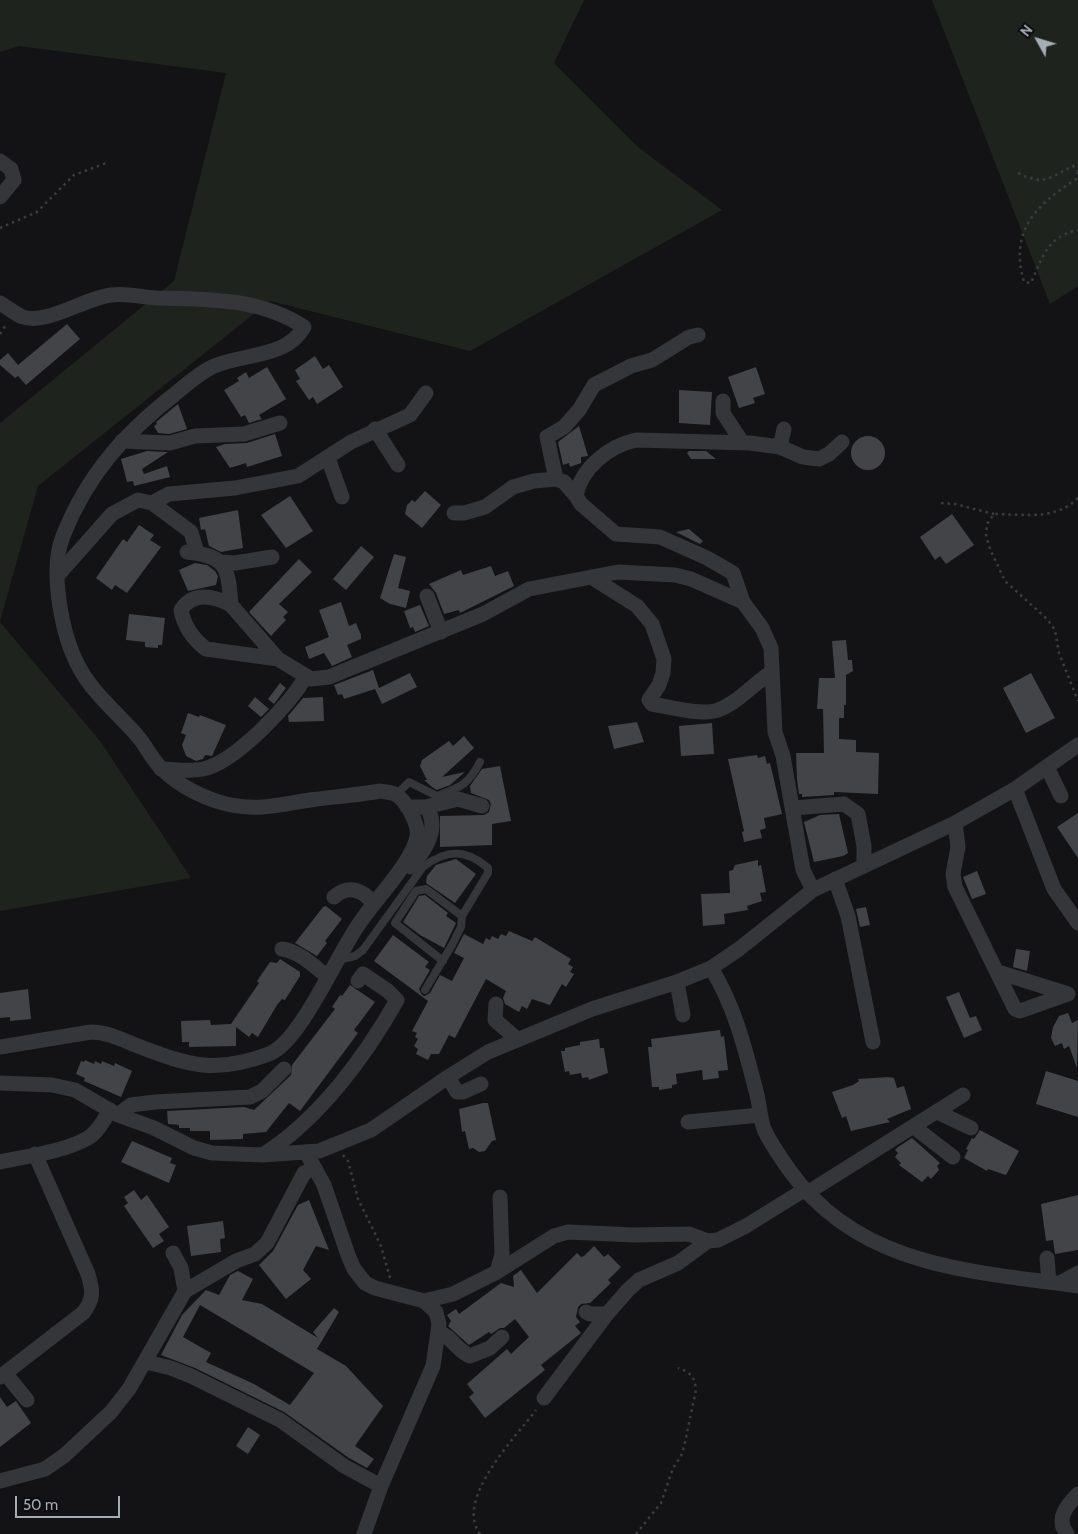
<!DOCTYPE html>
<html>
<head>
<meta charset="utf-8">
<style>
  body { margin:0 }
  #map { position:relative; width:1078px; height:1534px; overflow:hidden; background:#131315; font-family:Cabin,sans-serif }
  canvas { display:block }
  .north { position:absolute; left:1013px; top:15px; width:50px; height:50px; -webkit-text-stroke:4px #0e0e10; paint-order:stroke; rotate:309deg; font-size:14px; font-weight:700; line-height:20px; text-align:center; color:#a5adb4 }
  .north::after { content:''; display:block; margin:auto; width:18px; height:22px; background:#a5adb4; clip-path:polygon(50% 0,100% 100%,50% 72%,0 100%) }
  .scale { position:absolute; left:15px; top:1496px; width:105px; height:22px; box-sizing:border-box; border:2px solid #a5adb4; border-top:0; padding-left:6px; font-size:15px; line-height:18px; white-space:nowrap; color:#a5adb4; -webkit-text-stroke:4px #0e0e10; paint-order:stroke }
</style>
</head>
<body>
<div id="map">
<canvas width="1078" height="1534"></canvas>
<div class="north">N</div>
<div class="scale">50 m</div>
</div>
<script>
const g = document.querySelector('canvas').getContext('2d');
g.lineJoin = 'round';
function paint(path, color) { g.fillStyle = color; g.fill(path, 'evenodd'); }
function trace(path, color, width, dash) { g.strokeStyle = color; g.lineWidth = width; g.lineCap = dash ? 'butt' : 'round'; g.setLineDash(dash || []); g.stroke(path); }
paint(new Path2D(`
  M0,0h584l-30,63 85,85 83,62 -252,141 -200,-50 -232,185 -38,135v-198l174,-142 52,-208 -207,-27 -19,6z
  M932,0h146v286l-28,18z
  M0,622l100,119 91,137 -191,33z`), '#1e241d');
paint(new Path2D(`
  M67,324l13,15 -54,46 -8,-9 -3,2 -15,-13v-5l8,-7 10,12z
  M315,356l8,13 6,-4 14,22 -26,17 -4,-7 -4,3 -13,-19 4,-2 -5,-9z
  M267,367l19,32 -27,16 3,4 -13,4 -4,-8 -4,2 -17,-27 15,-9 -2,-3 9,-6 3,6z
  M756,367l9,27 -12,4 2,5 -16,5 -11,-31z
  M679,390l33,2 -2,33 -31,-2z
  M178,404l9,25 -18,5 -11,-1 -4,-7 3,-2 -1,-2z
  M579,426l9,30 -7,1v6l-11,4 -1,-4 -6,2 -5,-23z
  M275,434l7,22 -35,11 -1,-4 -16,5 -14,-21 9,-3 22,-1z
  M851 453a17 17 0 1 1 34 0a17 17 0 1 1-34 0Z
  M147,451l21,1 -26,17 2,5 23,-8 3,11 -36,9 -1,-5 -6,1 -6,-23z
  M689,451h17l10,8h-25l-4,-6z
  M425,491l16,14 -19,23 -17,-14 2,-9 5,-5 3,2z
  M290,496l23,35 -27,17 -25,-33z
  M238,510l5,38 -22,4 -12,-6 -4,-17 -4,1 -2,-12z
  M952,514l22,31 -28,19 -6,-8 -5,4 -15,-23z
  M139,525l15,10 -4,5 11,7 -34,46 -12,-8 -3,5 -16,-12 27,-39 4,3z
  M689,529l14,12 -3,3 -24,-12z
  M361,546l13,11 -28,33 -13,-11z
  M394,554l12,3 -8,31 12,3 -4,17 -16,-4 -10,-6z
  M299,559l13,13 -33,32 9,8 -5,5 3,3 -15,16 -22,-24z
  M195,563l12,2 8,6 3,5 -2,9 -28,6 -9,-21z
  M491,566l4,10 13,-5 6,15 -54,27 -1,-3 -15,4 -8,-21 -7,-9 32,-14 2,5z
  M341,602l8,24 7,-3 5,12v4l-14,6 5,12 -20,9 -8,-13 -15,6 -4,-12 24,-10 -10,-27z
  M420,605l9,21 -14,6 -2,-5 -3,1 -6,-17z
  M129,614l36,4 -3,27h-4v3l-13,-1v-5l-19,-2z
  M846,640l2,20h4l1,11 -7,4v30h-2v13h-5v21l17,1v12l23,1 -1,41 -44,-2v3l-32,2v-3h-3l-2,-15 -1,-26h28l-1,-44h-6l2,-31h16l-3,-37z
  M373,670l6,18 31,-15 7,14 -35,17 -7,-15 3,-1 -34,11 -2,-5 -4,1 -4,-10z
  M1031,673l24,45 -29,15 -23,-45z
  M280,683l6,5 -12,16 -6,-5z
  M255,697l14,12 -8,8 -13,-11z
  M323,697l1,24 -35,1 -1,-6 15,-18z
  M188,713l11,4 1,-2 26,10 -14,31 -7,-1 -2,4 -7,2 -10,-5 -4,-11 4,-10 -5,-2z
  M637,722l7,20 -30,7 -6,-23z
  M712,723l2,31 -33,2 -2,-30z
  M464,736l10,12 -32,29 23,-5 -15,13 -13,5 -5,-3 -8,-7h3l-7,-14 2,-6 27,-19 4,5z
  M757,755l1,3 7,-2 2,8 3,-1 12,51 -18,4 2,10 -6,2 2,8 -18,4 -2,-10 2,-1 -16,-72z
  M500,766l11,55 -19,3v21l-52,2v-31l44,-1 5,-3 2,-8 -2,-4 -18,-7 -1,-7 12,-17z
  M1078,813v45l-21,-31z
  M839,814l9,39 -5,3 -29,6 -10,-40 16,-7z
  M456,859l20,15 -21,29 -29,-20 1,-7 9,-11z
  M758,860v6l3,-1 5,27 -6,1 2,8 -15,5 1,4 -24,4 1,10 -22,2 -2,-32 29,-1 -1,-22 4,-1 2,-5z
  M977,871l9,23 -14,5 -9,-22z
  M425,895l23,18 -2,3 10,7 -12,25 -24,-13 -17,-13 16,-26z
  M326,906l16,13 -17,22 2,2 -10,13 -22,-13 28,-36z
  M866,907l4,18 -10,2 -4,-18z
  M509,931l23,10 3,-4 36,22 -3,5 5,3 -3,5 4,2 -8,13 -4,-3 -12,21 -18,-6 -5,10 -5,-3 -3,6 -14,-8 -2,-6 3,-7 -20,-12 -31,59 -6,-3 -10,19h-8l-3,6 -12,-6 2,-5 -4,-3 4,-7 -3,-2 2,-4 -5,-2 16,-30 -54,-40 19,-26 36,27 -4,5 5,3 -11,19 3,6 3,1 5,-3 10,-18 12,6 12,-23 -10,-5 10,-19 19,10 3,-6 4,2 2,-4 6,3 3,-5 5,2z
  M1016,949l14,2 -3,20 -14,-4z
  M280,959l20,13v4l-15,24 -3,-1 -5,6 -19,32 -6,-4 -3,4 -13,-10v19l-47,1v-5h-7l-1,-21 29,-1 1,5 20,-1 28,-41 -2,-2 13,-19 7,1z
  M350,985l25,17 -21,28 4,3 -58,78 -11,-8 -23,29 -23,2v5l-33,1v-9h-20v-3h-11v-3l-11,-1 -1,-13 77,-4 10,3 37,-35 1,-10 43,-56 -3,-2 8,-12 2,1z
  M28,989l3,30 -21,2v-4l-10,1v-25z
  M959,992l11,26 6,-2 6,14 -18,8 -18,-41z
  M1068,1013l4,10 6,-3 -1,48 -8,-22 -5,3 -2,-6 -7,3 -4,-8 2,-11 6,-11z
  M720,1030l1,7 3,-1 4,34 -10,1 1,7 -16,2 -1,-10 -26,4 1,10 -5,1v3l-13,2v-3h-7l-4,-40h4l-1,-8z
  M599,1039l1,9h4l4,25 -19,7 -1,-3 -6,1 -1,-5 -11,2 -1,-4 -4,1 -4,-21h4v-3l15,-3v-3z
  M85,1060l9,4 1,-3 6,3 1,-3 12,5 1,-3 17,8 -11,26 -37,-16 1,-3 -9,-4 5,-13 3,1z
  M1046,1071l32,10v36l-42,-13z
  M889,1077l5,1 3,10 7,-2 7,23 -24,10 3,3 -39,9 -5,-15 -4,2 -10,-26 21,-7 6,-4 -1,-2z
  M483,1103h5l8,37 -4,1 -7,10 -6,1 -6,-4 -4,1 -4,-18 -3,1 -3,-23z
  M980,1130l39,21 -13,24 -18,-6 -1,2 -23,-13 4,-8 -2,-1 6,-11 2,1z
  M912,1138l28,25 -3,3 2,4 -8,9 -3,-3 -6,6 -23,-17 2,-2 -6,-6 3,-4 -3,-3 3,-3z
  M132,1141l40,17 -2,5 6,2 -7,18 -48,-21z
  M134,1190l7,10 6,-5 22,32 -10,7 5,7 -11,7 -29,-42 4,-3 -4,-6z
  M1078,1195v55l-23,4 -2,-14 -7,1 -5,-37z
  M309,1200l20,50 -13,-4 -13,24 8,9 -25,20 -27,-34 14,-14 25,-46z
  M223,1221l2,17 -5,1 1,13 -30,4 -4,-30z
  M594,1246l10,11 4,-3 13,13 -13,13 3,3 -21,20 -9,1 -3,3 -2,10 4,5 -5,4 6,7 -40,32 4,5 -60,48 -16,-21 5,-4 -7,-9 40,-35 4,5 18,-17 -14,-18 -11,9h-4l-9,6 -2,-2 -20,13 -21,-19 3,-5 -4,-6 9,-6 3,5 42,-31 13,4 -1,-11 8,-6 16,23 40,-40 4,4 3,-1z
  M238,1271l15,8 -11,21 20,4 56,34 -5,-6 21,-24 5,4 -22,37 29,17 37,40 -28,40 19,13 -7,9 -18,-10 -65,-46 -89,-44 -34,-13 21,-40 24,-25 13,5 11,-20zM200,1305l114,68 -24,32 -36,-21 -48,-22 5,-9 -28,-16z
  M0,1397l7,10 9,-6 15,22 -31,24z
  M248,1427l12,8 -12,19 -12,-8z`), '#424448');
trace(new Path2D(`
  M1078,172l-2,7c-40,26 -67,52 -52,103l7,1c12,-27 16,-46 47,-53
  M1018,173c27,13 30,5 55,-7l5,5
  M0,228l37,-16 37,-37 35,-13
  M0,334l7,-11
  M1078,498c-23,23 -54,16 -84,16l-7,10 -1,11 4,14 15,32 42,38 8,11 4,23 19,48
  M941,503l14,1 39,10
  M343,1155l5,6 10,38 23,47 9,32
  M480,1534c-26,-35 36,-97 56,-124
  M636,1534l25,-31 12,-35 8,-12 3,-9 12,-57c-1,-13 -6,-18 -18,-22`), '#3a3d40', 2.5, [2.5, 4]);
trace(new Path2D(`
  M396,795l13,-13 28,14c24,-9 31,-11 43,-34
  M338,960l17,-4 8,-6 60,-83c22,-17 42,-19 65,1v5l-26,43 -1,11 -9,18 -27,45
  M443,961l-48,-38 21,-32 10,-2 36,27`), '#343639', 8);
trace(new Path2D(`
  M0,161l11,8 3,11 -14,17
  M0,303c7,4 15,11 23,14 24,8 62,-19 88,-22 19,-2 28,2 45,3 51,1 104,0 148,29 -18,32 -62,26 -92,40 -14,7 -25,17 -37,27 -51,40 -88,81 -112,142 -14,35 -1,101 17,133 15,27 41,47 60,70 7,9 13,22 22,30 18,18 45,31 69,36 28,6 52,-1 79,-5 23,-3 47,-5 70,-9 5,1 10,1 15,3 11,6 24,30 22,42 -3,24 -42,64 -56,85 -22,29 -60,121 -92,133 -54,20 -79,12 -131,-8 -15,-6 -30,-14 -47,-14l-91,15
  M723,401v12l19,29
  M375,429l23,36
  M122,441l48,2 25,-7 49,-2 36,-11
  M780,447l4,-18
  M328,458l14,39
  M556,479l-9,-42 17,-10 15,-17 15,-25 37,-19 21,-6 37,-23 9,-2
  M152,503l17,-9 66,-6 63,-12 53,-34 59,-27 16,-22
  M454,513h10l21,-6 28,-20 21,-6 22,-2 8,3 12,14
  M187,552c40,4 41,15 44,53
  M220,562l15,1 37,-6
  M57,576l55,-62 26,-14 14,3 39,29 6,21
  M591,577l46,29 15,18 12,35 -1,14 -4,12 -10,15 3,4c17,3 50,12 66,6 20,-7 36,-27 54,-38
  M427,596l14,36
  M743,602l-10,-29 -26,-15 -47,-21 -44,-3 -35,-30 -5,-8c5,-28 33,-50 60,-56l114,3 30,4 23,10 16,2 10,-5 13,-12
  M278,659l-47,-54c-17,-9 -38,-14 -50,5 3,16 12,29 25,39l72,10 33,20 18,-2 154,-63 46,-25 89,-17 57,3 16,4 52,23 19,26 9,20 4,84 8,24 20,114 10,20
  M1047,767l14,29
  M161,769c13,0 29,3 42,0 31,-6 88,-65 103,-93
  M1015,789l39,100 24,34
  M407,807h19c15,21 -1,43 -15,60
  M426,807l32,-8 24,7
  M793,808l51,-4 14,10 6,32v20
  M955,823l3,24 -5,27 2,13 60,122 5,2 48,-17 -70,-22
  M835,879l13,37 25,126
  M334,897c15,-13 29,-7 40,7
  M282,949c17,2 33,18 46,28
  M711,968c24,38 35,84 46,127 3,12 3,23 7,34 6,14 17,29 26,42 69,96 180,100 288,115
  M677,982l6,33
  M496,1004l-1,16 23,20
  M448,1077l9,15h6l18,-8
  M0,1083l52,2 23,5 43,25 36,13 40,20 18,5 51,2 56,-4 52,-21 77,-53 40,-25 104,-43 85,-27 34,-14 28,-19 74,-59 142,-67 60,-34 63,-44
  M937,1112l34,16
  M118,1115l13,-10 24,-3 95,-5 12,-6 22,-22
  M688,1122l72,-7
  M914,1127l39,30
  M264,1154c55,-35 101,-97 133,-154l-9,-9 -25,-17 -5,7
  M307,1154l17,31 24,70 6,14 11,14 10,5 49,13 29,-7 44,-22 57,-36 14,-4 66,3 55,-1 19,7 10,-1 28,-14 58,-36
  M0,1162c28,-6 63,-10 88,-24 10,-6 16,-18 22,-28
  M807,1193l156,-98
  M173,1253l8,15 4,23
  M1047,1258l2,24
  M497,1272l5,-18 -2,-57
  M1060,1283l18,-10
  M586,1312l4,2h17
  M438,1332c14,4 18,18 32,24l20,-8 12,-11
  M146,1362l25,6 20,8 89,44 64,46 37,20
  M5,1373l22,27
  M0,1377l83,-64c11,-14 10,-22 5,-39l-53,-120
  M544,1398l63,-84 21,-24 11,-10 39,-17 30,-22
  M0,1481l45,-12 20,-14 46,-43 18,-23 56,-98 51,-30 19,-7 12,-11 37,-70 11,-5
  M364,1534l17,-48 52,-120 6,-42 -3,-12 -12,-11
  M1067,1534c-12,-15 0,-29 11,-40`), '#343639', 15);
</script>
</body>
</html>
